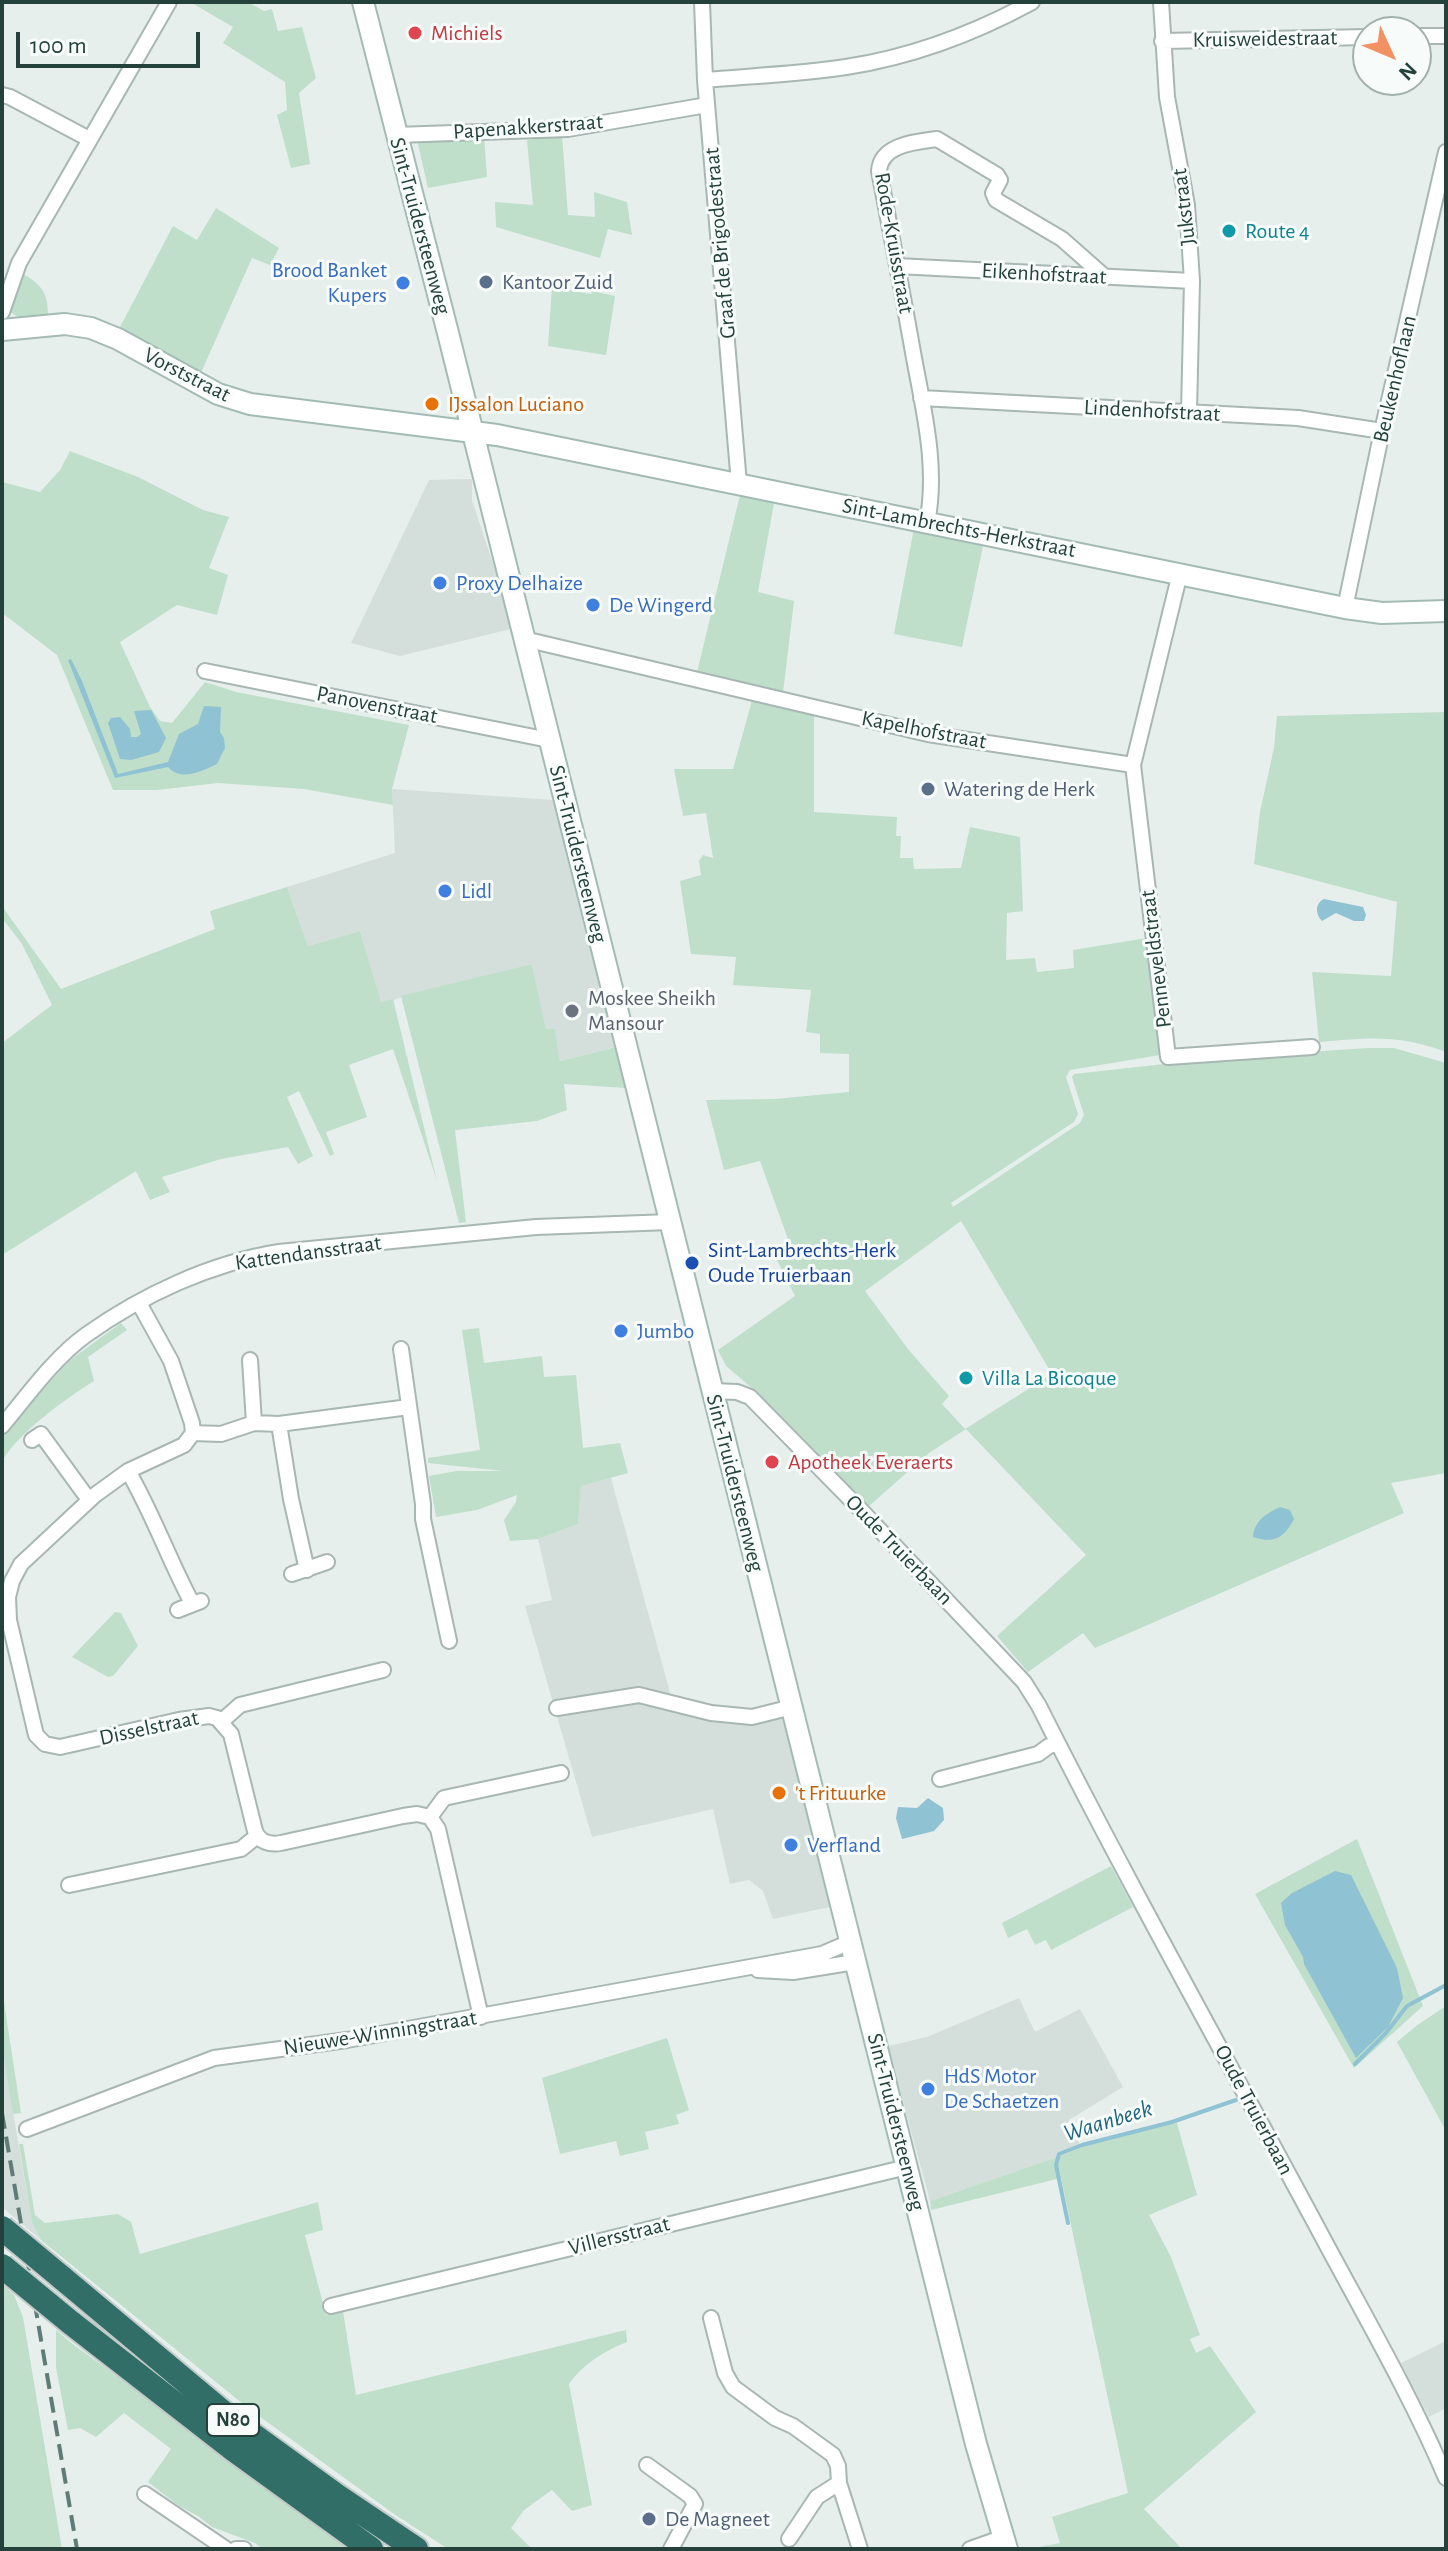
<!DOCTYPE html>
<html>
<head>
<meta charset="utf-8">
<style>
  body { margin:0 }
  #map { position:relative; width:1448px; height:2551px; overflow:hidden; background:#e6efec; font-family:"Alegreya Sans",sans-serif }
  canvas { display:block }
  .frame { position:absolute; inset:0; border:4px solid #24413c; pointer-events:none }
  .north { position:absolute; left:1352px; top:16px; width:80px; height:80px; box-sizing:border-box; background:#f7fbf9; border:2px solid #a3b1ad; border-radius:50%; rotate:134deg; font-size:22px; font-weight:700; line-height:32px; text-align:center; color:#24413c }
  .north::after { content:''; display:block; margin:auto; width:28px; height:36px; background:#f29161; clip-path:polygon(50% 0,100% 100%,50% 72%,0 100%) }
  .scale { position:absolute; left:16px; top:32px; width:184px; height:36px; box-sizing:border-box; border:4px solid #24413c; border-top:0; padding-left:10px; font-size:24px; line-height:28px; white-space:nowrap; color:#24413c; -webkit-text-stroke:6px #f7fbf9; paint-order:stroke }
</style>
</head>
<body>
<div id="map">
<canvas width="1448" height="2551"></canvas>
<div class="frame"></div>
<div class="north">N</div>
<div class="scale">100 m</div>
</div>
<script>
const g = document.querySelector('canvas').getContext('2d');
g.lineJoin = 'round';
function paint(path, color) { g.fillStyle = color; g.fill(path, 'evenodd'); }
function trace(path, color, width, dash) { g.strokeStyle = color; g.lineWidth = width; g.lineCap = dash ? 'butt' : 'round'; g.setLineDash(dash || []); g.stroke(path); }
function label(font, color, halo, rows, align = 'center') {
  g.font = font + ' "Alegreya Sans",sans-serif'; g.lineWidth = 6; g.setLineDash([]); g.textBaseline = 'middle'; g.strokeStyle = halo; g.fillStyle = color; for (const [text, x, y, turn = 0] of rows) {
    g.save(); g.translate(x, y); g.rotate((+turn || 0) * Math.PI / 180); g.textAlign = isNaN(turn) ? turn : align; if (halo) g.strokeText(text, 0, 0); g.fillText(text, 0, 0); g.restore();
  }
}
paint(new Path2D(`
  M472,479v21l27,82 12,47 -111,27 -49,-13 78,-163z
  M392,789l162,11 62,247 -56,14 -5,-31h-9l-14,-66 -151,39 -21,-72 -52,15 -21,-59 108,-34z
  M611,1478l60,218 75,16 19,-1 16,-10 49,206 -57,12 -10,-28 -14,-11 -19,4 -17,-75 -121,28 -67,-231 27,-6 -14,-61 40,-15 3,-39z
  M1019,1998l16,34 45,-23 43,78 -54,33 12,27 -18,8 -133,46 -42,-155 39,-9z
  M2,2048l30,175 9,17 -39,-33z
  M1446,2341v67l-17,9 -28,-54z`), '#d4dfdb');
paint(new Path2D(`
  M190,2h58l16,9 8,-2 6,22 24,-4 14,51 -17,15 11,71 -19,4 -14,-53 10,-5 -2,-28 -62,-39 10,-16z
  M562,135l6,80 27,2 -1,-25 33,10 5,33 -24,-6 -8,29 -104,-31 -1,-25 38,3 -6,-65z
  M484,136l3,41 -59,11 -11,-48z
  M216,208l63,40 -9,17 -18,-7 -52,117 -81,-46 54,-103 24,14z
  M21,273c21,11 27,20 27,43l-27,3 -11,-7z
  M552,287l39,7 1,-3 23,5 -9,59 -58,-9z
  M70,451l68,26 65,33 26,7 -20,51 19,7 -11,40 -40,-10 -57,37 30,65 10,14 12,2 33,-41 31,10 173,33 -17,64 1,16 -89,-16 -86,-6 -61,7h-44l-56,-135 -55,-42v-131l38,10 20,-22z
  M740,495l34,8 -16,89 36,9 -11,92 -86,-21z
  M914,528l70,13 -22,106 -68,-13z
  M753,697l61,17v98l83,5 -1,19h5l-1,22h13l1,11 47,-1 9,-41 50,10 3,74 -16,2 -1,47 29,-2 2,14 37,-4 -1,-18 74,-12 13,117 -90,15 -4,7 12,37 -4,8 -123,81 2,4 127,-84 4,-8 -12,-38 2,-3 145,-16 149,-10h26l52,15v410l-55,10 13,30 -309,135 -12,-15 -55,39 -31,-36 89,-81 -120,-126 -37,24 -61,54 -108,-112 -34,-29 -8,-16 77,-54 -22,-44 16,-10 -29,-81 -36,9 -18,-70 68,-1 75,-7v-38l-29,-1v-19l-14,-2 5,-42 -78,-5 3,-28 -45,-3 -11,-73 21,-6 -2,-14 4,-6 10,3 -7,-45 -23,3 -9,-47h59zM961,1221l91,153 -87,55 -23,-25 7,-8 -41,-47 -43,-58z
  M1446,712v340c-49,-18 -77,-14 -127,-10l-7,-70 79,4 6,-74 -143,-38 6,-52 14,-64 3,-32z
  M287,887l21,59 52,-15 21,71 12,-3 44,182 -44,-132 -44,16 18,52 -41,15 8,22 -4,2 -31,-65 -12,6 26,59 -15,8 -10,-17 -67,12 -59,18 8,15 -20,8 -14,-29 -134,84v-212l50,-38 -30,-61 -20,-26v-12l59,83 154,-60 -5,-18z
  M532,964l14,65h9l5,32 56,-14 10,41 -62,-4 3,26 -30,11 -82,9 11,92 -7,1 -58,-227z
  M121,1323l6,7 -39,27 6,24c-26,16 -79,54 -92,81v-25l12,-16 56,-61z
  M479,1328l5,35 58,-7 2,21 32,-2 7,73 37,-5 8,30 -47,13 -3,38 -40,15 -28,2 -6,-21 12,-18 1,-7 -40,15 -41,7 -7,-41 27,-5h47l-75,-8v-5l52,-8 -18,-120z
  M115,1612l6,1 17,33 -25,30 -5,1 -36,-20z
  M1357,1839l66,167 -69,62 -99,-174z
  M1111,1866l22,41 -82,43 -5,-10 -11,5 -8,-16 -19,9 -6,-15z
  M2,1989l19,124 -8,1 -11,-66z
  M1446,2006v125l-49,-89 19,-16z
  M667,2038l22,72 -13,5 3,9 -34,8 4,17 -29,7 -4,-15 -56,13 -18,-76z
  M1177,2123l20,72 -48,20 22,42 29,78 -10,4 6,14 14,-7 46,66 -112,97 38,40h-153l31,-6 -8,-26 76,-24 -67,-315 -130,32 -1,-9 133,-46c36,-17 75,-25 114,-32z
  M19,2144h4l12,71 10,8 73,-9 13,8 9,32 178,-52 5,28 -18,5 21,80 17,-4 13,84 270,-65 1,12c-23,9 -44,22 -58,42l23,121 -20,6 -20,-21 -28,20 -13,18 21,21h-84l-54,-35 -146,-106 -207,-168 -9,-17z
  M2,2284l12,11 9,22 39,232h-60z
  M56,2330l18,15 282,204h-93l-8,-6 -43,-16 -14,-11 -19,-10 -31,-24 23,-33 -47,-36 -28,24 -16,-9 -12,2 -12,-62z`), '#bfdfcb');
paint(new Path2D(`
  M71,659l11,22 36,93 50,-12 11,-28 19,-10 6,-18 17,1 -1,25 4,6 1,10 -8,16c-15,7 -36,18 -49,3l-53,11 -47,-118z
  M151,710l15,28 -7,14 -28,8 -11,-1 -12,-36 3,-5 9,-1 10,12 1,8h6l4,-3 -7,-23z
  M1324,899l39,8 3,8 -2,6h-10l-18,-8 -14,8c-7,-7 -7,-18 2,-22z
  M1280,1507l10,3 4,9c-10,19 -20,25 -41,18 1,-16 14,-24 27,-30z
  M928,1798l15,10 1,12 -10,11 -32,8 -6,-21 2,-11 19,1z
  M1335,1871l16,4 46,93 6,30 -15,29 -32,31 -52,-94 -1,-7 -18,-32 -4,-22 11,-10z`), '#8fc2d3');
trace(new Path2D(`
  M1355,2064l30,-30 22,-28 39,-21
  M1068,2223l-12,-58 3,-11 23,-9 90,-23 64,-22`), '#8fc2d3', 4);
const street = new Path2D(`
  M702,2l3,78 34,404
  M1161,2l6,95 20,108 5,76 -3,131
  M1416,36h30
  M1162,41l206,-4
  M705,80c47,-4 95,-6 141,-13 65,-10 129,-34 186,-65
  M2,95l8,2 79,42
  M396,135l172,-6 139,-24
  M897,266l295,15
  M2,312l17,-49 150,-261
  M921,398l377,20 84,13
  M927,523c11,-55 -3,-111 -13,-165 -11,-62 -23,-125 -35,-187 2,-27 37,-29 58,-32l60,36 3,5 -7,13 3,7 66,39 43,38
  M1345,608l37,-177 64,-279
  M524,639l404,95 205,31 47,-192
  M205,671l344,69
  M1133,765l35,292 144,-10
  M139,1303l32,58 21,62 1,10 -9,12 -56,26 -33,24 -74,69 -9,17 -4,16 1,23 27,115 9,9 15,3 119,-27 30,-4 8,2 14,16 24,97c4,11 15,14 26,12l122,-27 14,-2 13,3 8,12 43,188
  M401,1349l22,155v15l26,122
  M250,1360l4,63
  M712,1391l25,1 13,5 107,109 167,176 15,24c88,175 184,346 277,519 44,83 93,166 130,253
  M279,1424l12,75 16,71
  M2,1426c25,-30 53,-69 84,-91 56,-40 125,-72 193,-83l257,-25 134,-5
  M193,1433l28,1 33,-11 25,1 130,-17
  M32,1440l9,-6 48,66
  M128,1471c25,43 41,89 64,132
  M292,1574l35,-12
  M178,1610l23,-9
  M557,1708l82,-13 72,18 41,4 40,-10
  M222,1721l18,-16 143,-35
  M940,1779l98,-25 11,-8 9,-2
  M430,1817l14,-19 117,-25
  M69,1885l172,-36 16,-13
  M758,1970l35,2 62,-10
  M27,2129l187,-71 133,-18 475,-86 28,-12
  M331,2306l576,-139
  M711,2318l14,55 8,14 42,31 18,8 40,29 5,11 1,17 21,66
  M647,2465l43,31 5,8 -24,45
  M145,2494l81,55
  M789,2539l28,-42 22,-14
  M236,2549h8
  M970,2549l34,-12`);
const secondary = new Path2D(`
  M363,2l86,335 527,2107 31,105
  M2,330l63,-6 26,4 27,11 100,55 32,10 247,31 848,173 37,5 64,-2`);
const highway = new Path2D(`
  M61,2277l171,143 105,76 79,53
  M70,2322l163,127 138,100`);
trace(street, '#a8b7b4', 18);
trace(secondary, '#a4bbb5', 24);
trace(highway, '#c2cac8', 28);
trace(street, '#fff', 14);
trace(secondary, '#fff', 20);
trace(highway, '#306e67', 24);
trace(new Path2D(`
  M2,2113l75,436`), '#5f7c77', 4, [16, 8]);
const highwayBridge = new Path2D(`
  M2,2228l59,49
  M2,2266l68,56`);
trace(highwayBridge, '#c2cac8', 28, []);
trace(highwayBridge, '#306e67', 24);
for (const [x, y, r, color] of [
  [415,33,8,"#e0444e"],
  [1229,231,8,"#0f9aa8"],
  [486,282,8,"#5c6f8a"],
  [403,283,8,"#3f7fe0"],
  [432,404,8,"#e8710a"],
  [440,583,8,"#3f7fe0"],
  [593,605,8,"#3f7fe0"],
  [928,789,8,"#5c6f8a"],
  [445,891,8,"#3f7fe0"],
  [572,1011,8,"#6b7280"],
  [692,1263,8,"#1a4fb4"],
  [621,1331,8,"#3f7fe0"],
  [966,1378,8,"#0f9aa8"],
  [772,1462,8,"#e0444e"],
  [779,1793,8,"#e8710a"],
  [791,1845,8,"#3f7fe0"],
  [928,2089,8,"#3f7fe0"],
  [649,2519,8,"#5c6f8a"]
]) { const dot = new Path2D(); dot.arc(x, y, r, 0, 2 * Math.PI); g.fillStyle = color; g.fill(dot); trace(dot, '#f7fbf9', 3); }
for (const [x, y, w] of [
  [233,2420,52]
]) { const box = new Path2D(); box.roundRect(x - w / 2, y - 16, w, 32, 6); g.fillStyle = '#f7fbf9'; g.fill(box); trace(box, '#24413c', 2); }
label('bold 20px', '#24413c', null, [
  ["N80",233,2420]
]);
label('22px', '#be3a42', '#f7fbf9', [
  ["Michiels",431,33],
  ["Apotheek Everaerts",788,1462]
], 'left');
label('22px', '#24413c', '#f7fbf9', [
  ["Kruisweidestraat",1265,39,-1],
  ["Papenakkerstraat",528,127,-4],
  ["Jukstraat",1184,207,-97],
  ["Sint-Truidersteenweg",420,226,75],
  ["Graaf de Brigodestraat",720,243,-95],
  ["Rode-Kruisstraat",894,243,80],
  ["Eikenhofstraat",1044,274,3],
  ["Vorststraat",187,375,27],
  ["Beukenhoflaan",1395,379,-77],
  ["Lindenhofstraat",1152,411,3],
  ["Sint-Lambrechts-Herkstraat",959,528,11],
  ["Panovenstraat",377,705,11],
  ["Kapelhofstraat",924,730,11],
  ["Sint-Truidersteenweg",578,854,76],
  ["Penneveldstraat",1156,959,-97],
  ["Kattendansstraat",308,1253,-8],
  ["Sint-Truidersteenweg",735,1483,76],
  ["Oude Truierbaan",899,1550,46],
  ["Disselstraat",149,1728,-12],
  ["Nieuwe-Winningstraat",380,2033,-9],
  ["Oude Truierbaan",1254,2110,62],
  ["Sint-Truidersteenweg",896,2122,76],
  ["Villersstraat",619,2236,-14]
]);
label('22px', '#0d838f', '#f7fbf9', [
  ["Route 4",1245,231],
  ["Villa La Bicoque",982,1378]
], 'left');
label('22px', '#366cbe', '#f7fbf9', [
  ["Brood Banket",387,270,"right"],
  ["Kupers",387,295,"right"],
  ["Proxy Delhaize",456,583],
  ["De Wingerd",609,605],
  ["Lidl",461,891],
  ["Jumbo",637,1331],
  ["Verfland",807,1845],
  ["HdS Motor",944,2076],
  ["De Schaetzen",944,2101]
], 'left');
label('22px', '#4e5e75', '#f7fbf9', [
  ["Kantoor Zuid",502,282],
  ["Watering de Herk",944,789],
  ["De Magneet",665,2519]
], 'left');
label('22px', '#c56008', '#f7fbf9', [
  ["IJssalon Luciano",448,404],
  ["'t Frituurke",795,1793]
], 'left');
label('22px', '#5b616d', '#f7fbf9', [
  ["Moskee Sheikh",588,998],
  ["Mansour",588,1023]
], 'left');
label('22px', '#164399', '#f7fbf9', [
  ["Sint-Lambrechts-Herk",708,1250],
  ["Oude Truierbaan",708,1275]
], 'left');
label('italic 24px', '#1d657e', '#f7fbf9', [
  ["Waanbeek",1108,2121,-17]
]);
</script>
</body>
</html>
